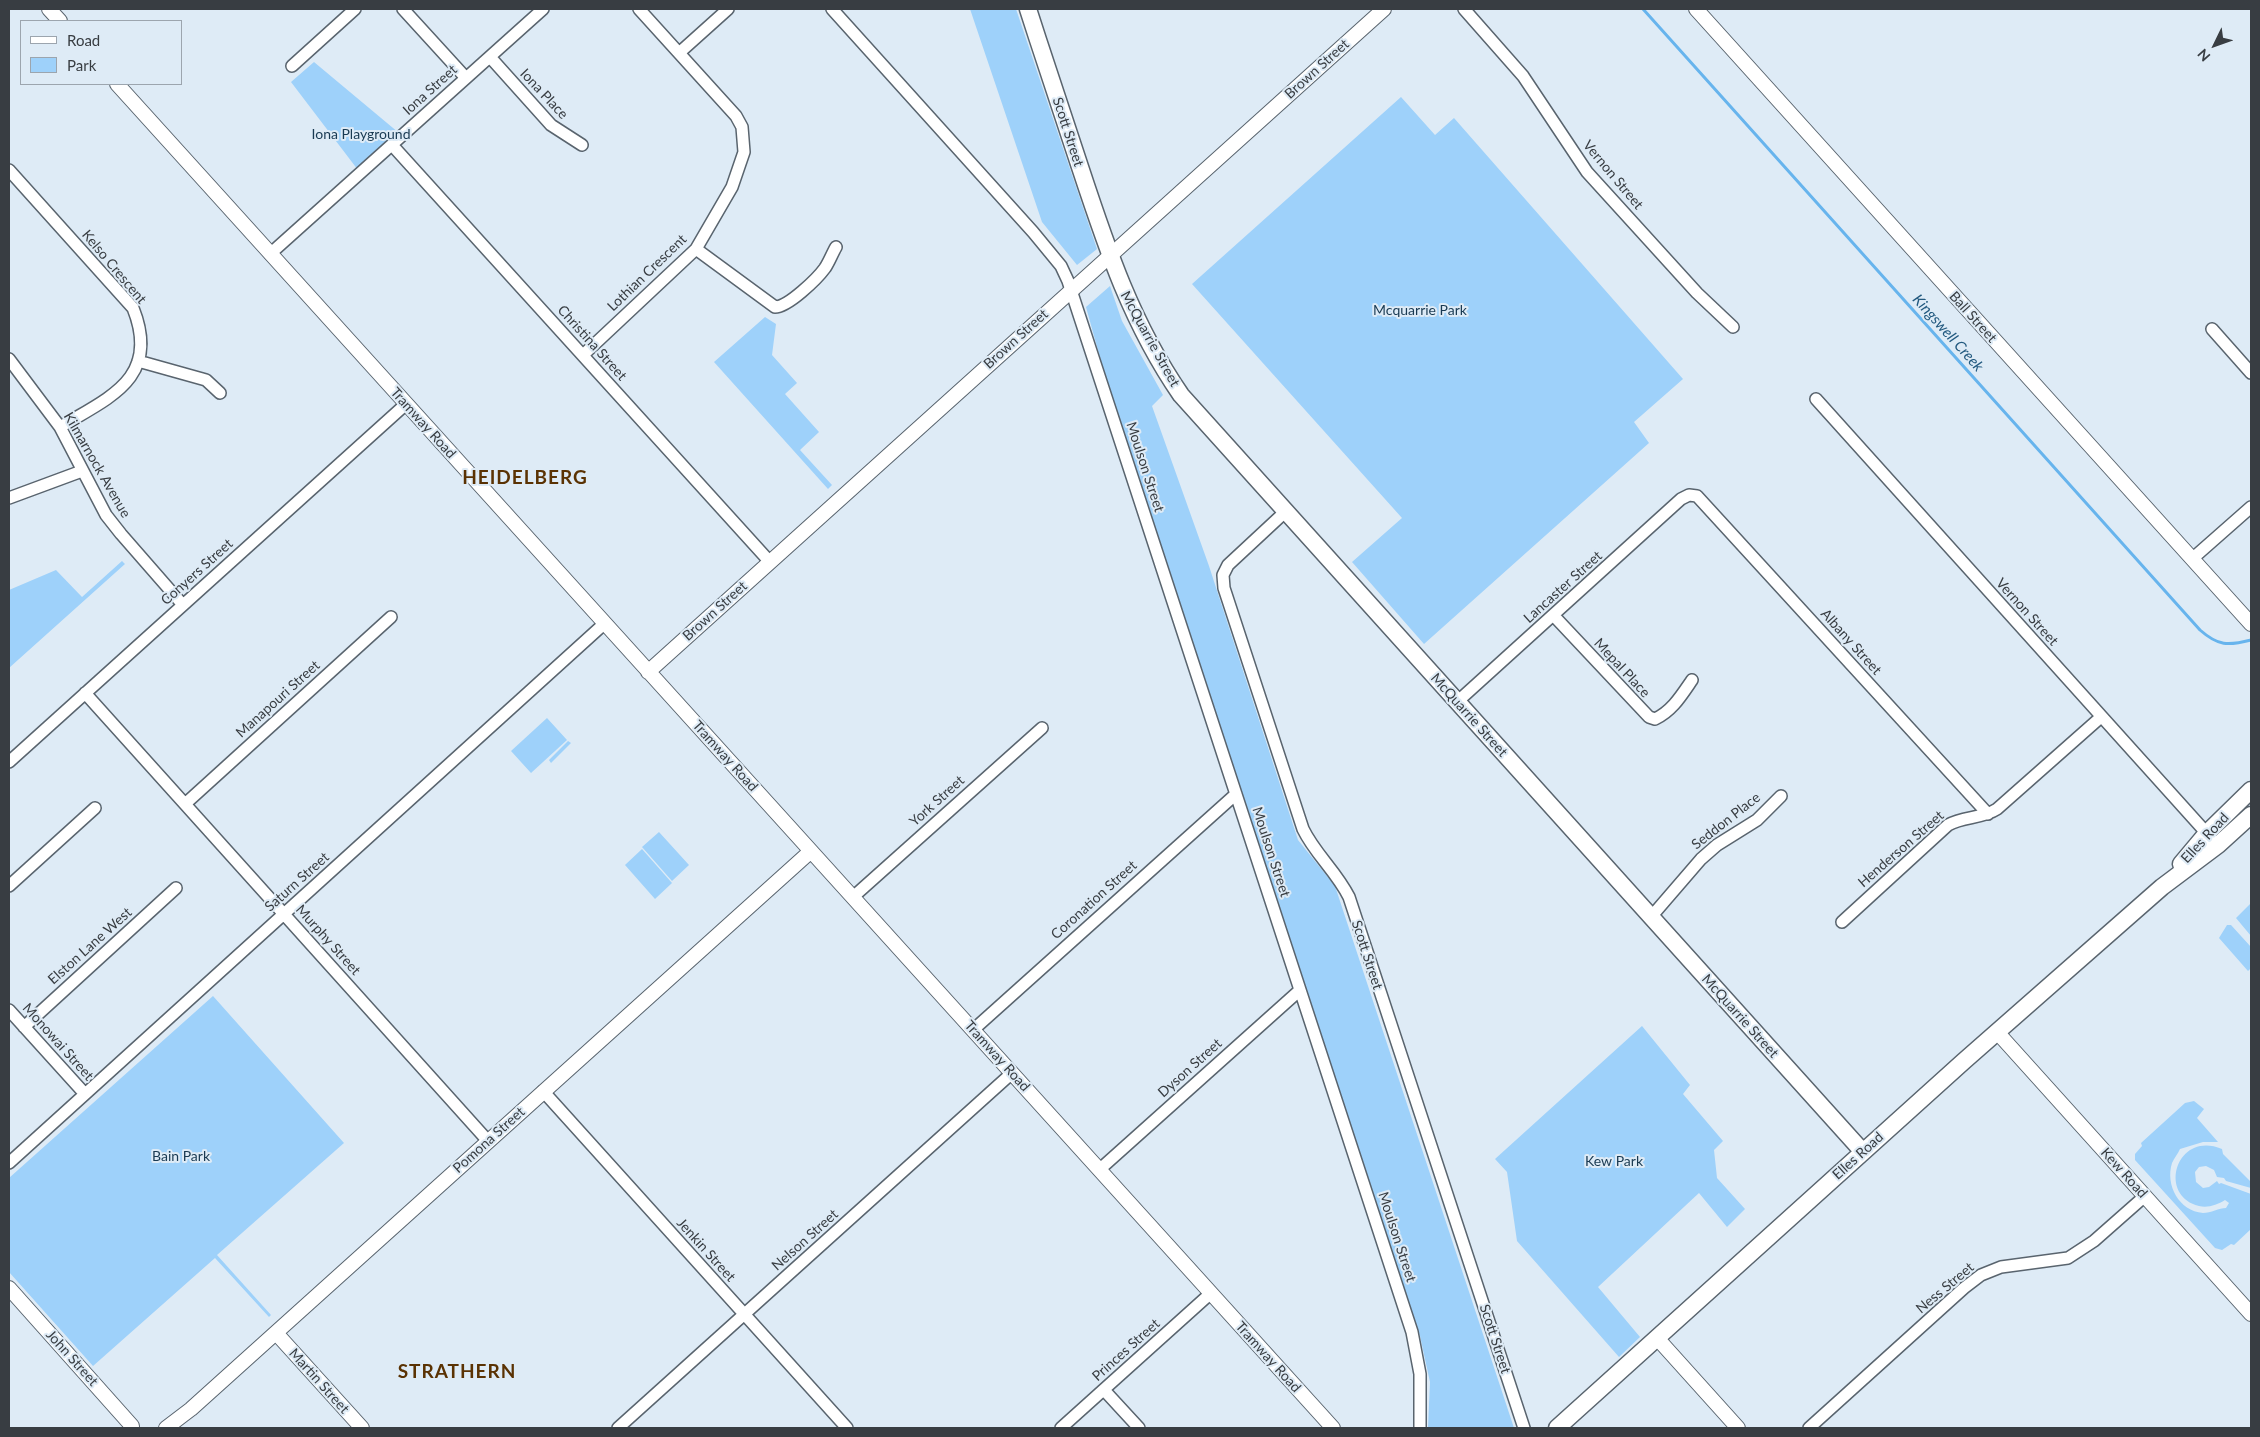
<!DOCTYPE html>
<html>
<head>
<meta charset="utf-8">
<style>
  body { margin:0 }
  #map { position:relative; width:2260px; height:1437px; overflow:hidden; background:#deebf6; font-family:Lato,sans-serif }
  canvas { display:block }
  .frame { position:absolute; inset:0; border:10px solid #383d42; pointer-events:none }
  .legend { position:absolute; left:20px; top:20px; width:162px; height:65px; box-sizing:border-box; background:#deebf6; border:1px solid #9ca5ae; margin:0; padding:6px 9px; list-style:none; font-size:15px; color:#383d42 }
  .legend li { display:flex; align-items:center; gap:10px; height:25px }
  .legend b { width:25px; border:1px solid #9ca5ae }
  .north { position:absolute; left:2190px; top:20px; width:50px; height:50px; -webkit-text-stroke:4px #deebf6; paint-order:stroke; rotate:228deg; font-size:14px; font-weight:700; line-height:20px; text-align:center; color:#383d42 }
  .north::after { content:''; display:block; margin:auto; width:18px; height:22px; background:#383d42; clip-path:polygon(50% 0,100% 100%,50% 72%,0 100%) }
</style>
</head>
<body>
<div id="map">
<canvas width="2260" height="1437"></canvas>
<div class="frame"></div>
<ul class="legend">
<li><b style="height:6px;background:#fff"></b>Road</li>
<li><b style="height:14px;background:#9ed1fa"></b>Park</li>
</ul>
<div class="north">N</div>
</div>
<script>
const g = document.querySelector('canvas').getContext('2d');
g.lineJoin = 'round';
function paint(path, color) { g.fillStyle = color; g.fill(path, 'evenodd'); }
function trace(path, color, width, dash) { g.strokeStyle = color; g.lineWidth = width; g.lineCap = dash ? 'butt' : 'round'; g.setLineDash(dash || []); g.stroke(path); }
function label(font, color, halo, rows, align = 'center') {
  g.font = font + ' Lato,sans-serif'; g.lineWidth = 4; g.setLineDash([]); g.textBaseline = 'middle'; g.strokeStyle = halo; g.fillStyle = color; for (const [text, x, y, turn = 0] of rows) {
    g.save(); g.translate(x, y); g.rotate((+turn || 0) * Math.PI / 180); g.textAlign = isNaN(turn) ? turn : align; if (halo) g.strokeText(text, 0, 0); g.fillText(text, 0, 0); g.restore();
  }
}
paint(new Path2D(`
  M970,9h46l81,240 -20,16 -35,-43z
  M314,62l85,71 -41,37 -67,-88z
  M1401,97l34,38 19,-17 229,261 -49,43 15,21 -225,201 -72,-82 50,-44 -210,-234z
  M1110,286l12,35 41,74 -11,11 57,160 89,274 37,46 179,542h-86l2,-46 -10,-46 -313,-953 -21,-76z
  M765,317l11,7 -4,31 25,28 -12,11 34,38 -19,18 32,35 -4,4 -114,-127z
  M122,561l3,3 -116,104v-78l47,-20 26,27z
  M547,718l20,22 -36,33 -20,-22z
  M568,741l3,2 -20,20 -2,-3z
  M659,832l30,33 -17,16 -30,-34z
  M642,849l30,34 -17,16 -30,-34z
  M2251,903v33l-15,-18z
  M2227,925h4l20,22v21l-3,3 -29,-33z
  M213,996l131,147 -127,112 54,60 -2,2 -54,-59 -122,108 -84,-94v-94z
  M1642,1026l48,59 -7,9 40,47 -9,9 3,28 28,31 -18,18 -28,-34 -101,94 42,50 -21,20 -102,-116 -10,-69 -12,-13z
  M2194,1101l10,8 -7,9 21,24h-15l-23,7c-2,5 -6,9 -8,14 -7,22 7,48 31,50 8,0 16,-5 23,-5l3,-5 -4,-3c-8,5 -17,8 -26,6 -42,-10 -23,-76 23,-57l1,5 28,28v6l-25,-7 -2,-3 -7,-1 -3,-7 -8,-4 -7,1 -4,5 1,10 7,6 6,-1 8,-6 2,3 2,-1 30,11v35l-17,16 -3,-1 -9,6 -7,-2 -80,-88v-6l7,-8 -1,-3 44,-40z`), '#9ed1fa');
trace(new Path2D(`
  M1643,9l557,621c18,16 28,16 51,10`), '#67b4ed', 3);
const minor = new Path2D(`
  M403,9l63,69
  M832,9l201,223 28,34 7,15 344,1051 8,42v54
  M1464,9l59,67 64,96 110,121 36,34
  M679,53l49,-44
  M490,57l61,68 31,20
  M292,66l63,-57
  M392,145l378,417
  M9,170l124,138c28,70 -23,89 -73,119
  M696,249l79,58c13,0 42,-28 50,-39 4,-6 7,-14 11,-21
  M270,254l273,-245
  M2212,329l39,44
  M583,355l113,-106 36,-62 12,-35 -2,-25 -6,-11 -97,-107
  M9,359l51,68 46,88 15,19 62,71
  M138,361l68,19 14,13
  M1816,399l395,439
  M9,498l73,-27
  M1285,512l-57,53 -5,10 1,13 79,241c12,25 33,42 46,68l175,531
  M2192,559l59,-52
  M1554,616l95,101 6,2c17,-8 26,-23 37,-39
  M85,693l403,448
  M1457,702l224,-203 8,-4 8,1 291,318
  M9,762l397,-358
  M185,804l206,-187
  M9,886l86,-78
  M853,897l189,-169
  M1651,917l50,-58 16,-14 40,-25 24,-24
  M1842,922l106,-97c15,-9 34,-6 49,-16l104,-92
  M9,1010l76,84
  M24,1027l152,-139
  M973,1030l263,-236
  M543,1091l304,337
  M9,1163l596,-540
  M1099,1170l201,-180
  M1104,1390l35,38
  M618,1428l394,-355
  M1061,1428l150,-135
  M1809,1428l155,-140 17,-13 20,-8 67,-9 26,-17 51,-45`);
const tertiary = new Path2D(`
  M49,9l11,12
  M1696,9l555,615
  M117,84l1216,1344
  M648,672l736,-663
  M1997,1032l254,282
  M9,1288l123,138
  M276,1333l86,95
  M1657,1338l81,90
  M166,1428l25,-19 620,-558`);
const secondary = new Path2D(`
  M1028,9c17,53 35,106 52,158 27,82 52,157 101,228l682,757
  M2181,864l26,-31 44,-43
  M1557,1428l407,-367 198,-174 56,-42 33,-30`);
trace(minor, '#59646e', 14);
trace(tertiary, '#59646e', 16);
trace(secondary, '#59646e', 19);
trace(minor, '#fff', 11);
trace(tertiary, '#fff', 14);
trace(secondary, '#fff', 16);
label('14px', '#383d42', '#deebf6', [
  ["Brown Street",1317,69,-42],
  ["Iona Street",430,90,-42],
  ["Iona Place",544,94,47],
  ["Scott Street",1068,132,72],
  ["Vernon Street",1613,175,50],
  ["Kelso Crescent",114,267,50],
  ["Lothian Crescent",647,273,-44],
  ["Ball Street",1973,317,48],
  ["Brown Street",1016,339,-42],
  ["McQuarrie Street",1150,339,61],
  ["Christina Street",592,343,48],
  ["Tramway Road",423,423,48],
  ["Kilmarnock Avenue",97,465,60],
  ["Moulson Street",1145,467,72],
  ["Conyers Street",197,572,-42],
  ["Lancaster Street",1563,587,-42],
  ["Brown Street",715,611,-42],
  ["Vernon Street",2027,612,48],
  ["Albany Street",1851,642,48],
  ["Mepal Place",1622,668,47],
  ["Manapouri Street",278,699,-42],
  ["McQuarrie Street",1469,715,48],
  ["Tramway Road",725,756,48],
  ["York Street",937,801,-42],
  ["Seddon Place",1726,821,-38],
  ["Elles Road",2205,838,-47],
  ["Henderson Street",1901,849,-41],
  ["Moulson Street",1271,852,72],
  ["Saturn Street",297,882,-42],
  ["Coronation Street",1094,900,-42],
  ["Murphy Street",328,940,48],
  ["Elston Lane West",90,946,-42],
  ["Scott Street",1367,955,72],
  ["McQuarrie Street",1740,1016,48],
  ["Monowai Street",58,1042,48],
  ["Tramway Road",997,1056,48],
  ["Dyson Street",1190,1068,-42],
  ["Pomona Street",489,1140,-42],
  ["Elles Road",1858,1156,-42],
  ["Kew Road",2124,1173,48],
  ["Moulson Street",1397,1237,72],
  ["Nelson Street",805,1240,-42],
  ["Jenkin Street",706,1250,48],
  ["Ness Street",1945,1288,-40],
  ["Scott Street",1495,1339,72],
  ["Princes Street",1126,1350,-42],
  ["Tramway Road",1268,1357,48],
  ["John Street",72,1358,48],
  ["Martin Street",319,1381,48]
]);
label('14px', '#193a52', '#deebf6', [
  ["Iona Playground",361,134],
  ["Mcquarrie Park",1420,310],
  ["Bain Park",181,1156],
  ["Kew Park",1614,1161]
]);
label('italic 15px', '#22597f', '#deebf6', [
  ["Kingswell Creek",1948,333,48]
]);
g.letterSpacing = '1px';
label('bold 19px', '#5a3203', '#deebf6', [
  ["HEIDELBERG",525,478],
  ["STRATHERN",457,1372]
]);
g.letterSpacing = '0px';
</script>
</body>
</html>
